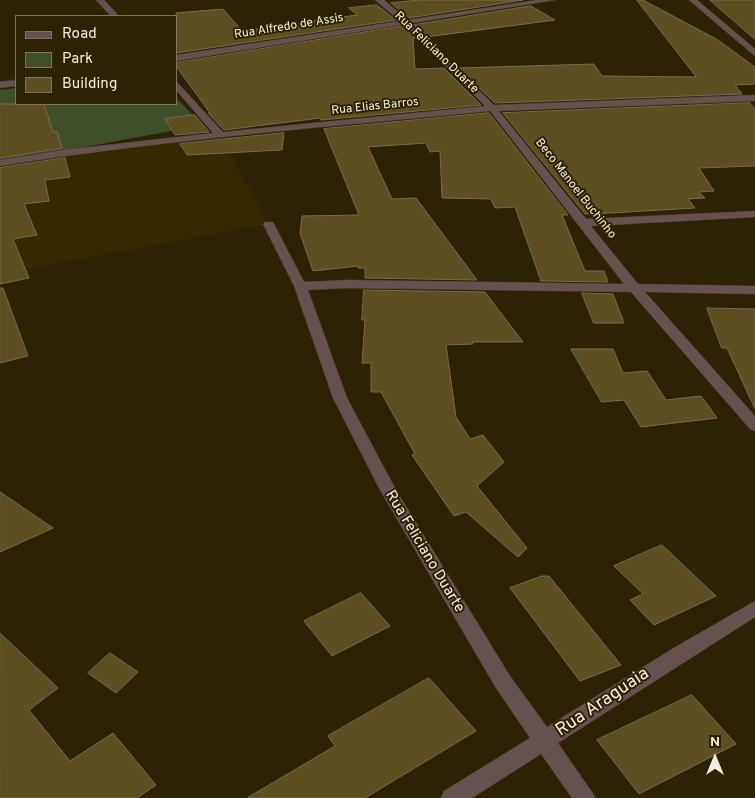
<!DOCTYPE html>
<html>
<head>
<meta charset="utf-8">
<style>
  body { margin:0 }
  #map { position:relative; width:755px; height:798px; overflow:hidden; background:#2c2305; font-family:Overpass,sans-serif }
  canvas { display:block }
  .legend { position:absolute; left:15px; top:15px; width:162px; height:90px; box-sizing:border-box; background:#2c2305; border:1px solid #7c745b; margin:0; padding:6px 9px; list-style:none; font-size:15px; color:#f4eedd }
  .legend li { display:flex; align-items:center; gap:10px; height:25px }
  .legend b { width:25px; border:1px solid #7c745b }
  .north { position:absolute; left:690px; top:733px; width:50px; height:50px; -webkit-text-stroke:4px #2c2305; paint-order:stroke; rotate:0deg; font-size:14px; font-weight:700; line-height:20px; text-align:center; color:#f4eedd }
  .north::after { content:''; display:block; margin:auto; width:18px; height:22px; background:#f4eedd; clip-path:polygon(50% 0,100% 100%,50% 72%,0 100%) }
</style>
</head>
<body>
<div id="map">
<canvas width="755" height="798"></canvas>
<ul class="legend">
<li><b style="height:6px;background:#675150"></b>Road</li>
<li><b style="height:14px;background:#3f4f28"></b>Park</li>
<li><b style="height:14px;background:#5e4f22"></b>Building</li>
</ul>
<div class="north">N</div>
</div>
<script>
const g = document.querySelector('canvas').getContext('2d');
g.lineJoin = 'round';
function paint(path, color) { g.fillStyle = color; g.fill(path, 'evenodd'); }
function trace(path, color, width, dash) { g.strokeStyle = color; g.lineWidth = width; g.lineCap = dash ? 'butt' : 'round'; g.setLineDash(dash || []); g.stroke(path); }
function label(font, color, halo, rows, align = 'center') {
  g.font = font + ' Overpass,sans-serif'; g.lineWidth = 4; g.setLineDash([]); g.textBaseline = 'middle'; g.strokeStyle = halo; g.fillStyle = color; for (const [text, x, y, turn = 0] of rows) {
    g.save(); g.translate(x, y); g.rotate((+turn || 0) * Math.PI / 180); g.textAlign = isNaN(turn) ? turn : align; if (halo) g.strokeText(text, 0, 0); g.fillText(text, 0, 0); g.restore();
  }
}
paint(new Path2D(`
  M220,135l49,89 -269,50v-107z`), '#352901');
paint(new Path2D(`
  M16,88v16h160v-6l27,27 -203,38v-73z`), '#3f4f28');
const building = new Path2D(`
  M419,0h104l-114,18 -18,-15z
  M637,0h6l75,40 37,27v17l-20,1 7,9 -247,9 -37,-35 136,-4 8,12 94,1z
  M710,0h45v39z
  M377,5l19,15 -220,33v-40l47,-4 19,22 115,-16 -8,-7z
  M531,6l24,14 -129,17 -12,-12z
  M403,26l12,12 -2,1 2,30 29,-1 37,37 -160,15 -1,-2 -96,12 -16,-17h2l-34,-47v-3z
  M750,103l5,6v57l-56,2 15,23 -15,1 6,6 -17,1 7,9 -85,5 -25,1 -82,-101z
  M0,104h44l9,28 4,-1 5,17 -62,10z
  M489,113l79,102h-6l23,56h19l4,11 -67,-1 -26,-74 -20,1 -4,-9 -49,-1 -2,-47 -10,1 -4,-9 -58,4 24,52 24,-1 61,82 -112,-2v-10h-7v-2l-45,5 -13,-38 2,-17 57,-1 -35,-86z
  M195,115l14,17 -34,3 -10,-16z
  M284,133l-2,17 -95,5 -7,-11z
  M65,158l5,19 -25,3 4,21 -25,3 13,31 -24,4 16,39 -29,6v-116z
  M0,288h3l25,68 -28,7z
  M364,290l121,2 38,50h-51l1,2 -27,1 10,72 14,22 13,-4 21,27 -27,24 50,62 -9,9 -52,-45 -12,4 -42,-61 3,-1 -34,-62h-10v-29h-9l3,-43h-3z
  M582,293l31,1 11,29h-30z
  M707,308l48,1v100l-28,-61h-5z
  M571,349h42l10,24 24,-2 19,29 35,-4 16,22 -76,9 -17,-27 -22,2z
  M0,492l53,36 -53,24z
  M662,545l54,51 -62,29 -24,-25 13,-6 -29,-28z
  M542,576h7l72,89 -41,16 -70,-93z
  M361,593l29,33 -58,30 -28,-35z
  M0,633l58,55 -29,22 41,51 43,-28 43,52 -19,13h-137z
  M110,653l28,19 -22,21 -28,-20z
  M429,678l47,53 -111,67h-118l88,-52 -7,-10z
  M692,695l44,49 -97,50 -42,-54z`);
paint(building, '#5e4f22');
trace(building, '#776c4d', 1);
const minor = new Path2D(`
  M96,0h8l15,16h-8z
  M689,0h8l58,49v7z
  M406,20l88,85 261,-10v6l-256,10 87,108 169,-8v6l-164,9 47,58 117,2v8l-110,-2 110,124v15l-5,-2 -119,-137 -285,-4 -38,2 39,108 49,92 114,186 37,51 125,-78 83,-48v16l-197,126 38,55h-24l-31,-44 -69,44h-31l3,-7 86,-53 -34,-50 -116,-198 -47,-92 -39,-112 -31,-62 2,-2h8l31,60 42,-2 278,4 -134,-173c-164,16 -328,29 -490,55v-6l63,-10 150,-17 -37,-43v-9l47,51 262,-26 -82,-82 -1,-2z`);
const tertiary = new Path2D(`
  M375,0h9l24,20 129,-20h18l-379,61v-6l224,-34z
  M16,80v6l-16,2v-6z`);
trace(minor, '#483f23', 1);
trace(tertiary, '#483f23', 1);
paint(minor, '#675150');
paint(tertiary, '#675150');
label('12px', '#f4eedd', '#2c2305', [
  ["Rua Alfredo de Assis",289,27,-9],
  ["Rua Feliciano Duarte",436,53,44],
  ["Rua Elias Barros",375,107,-6],
  ["Beco Manoel Buchinho",575,189,52]
]);
label('15px', '#f4eedd', '#2c2305', [
  ["Rua Feliciano Duarte",424,552,59]
]);
label('18px', '#f4eedd', '#2c2305', [
  ["Rua Araguaia",603,703,-34]
]);
</script>
</body>
</html>
